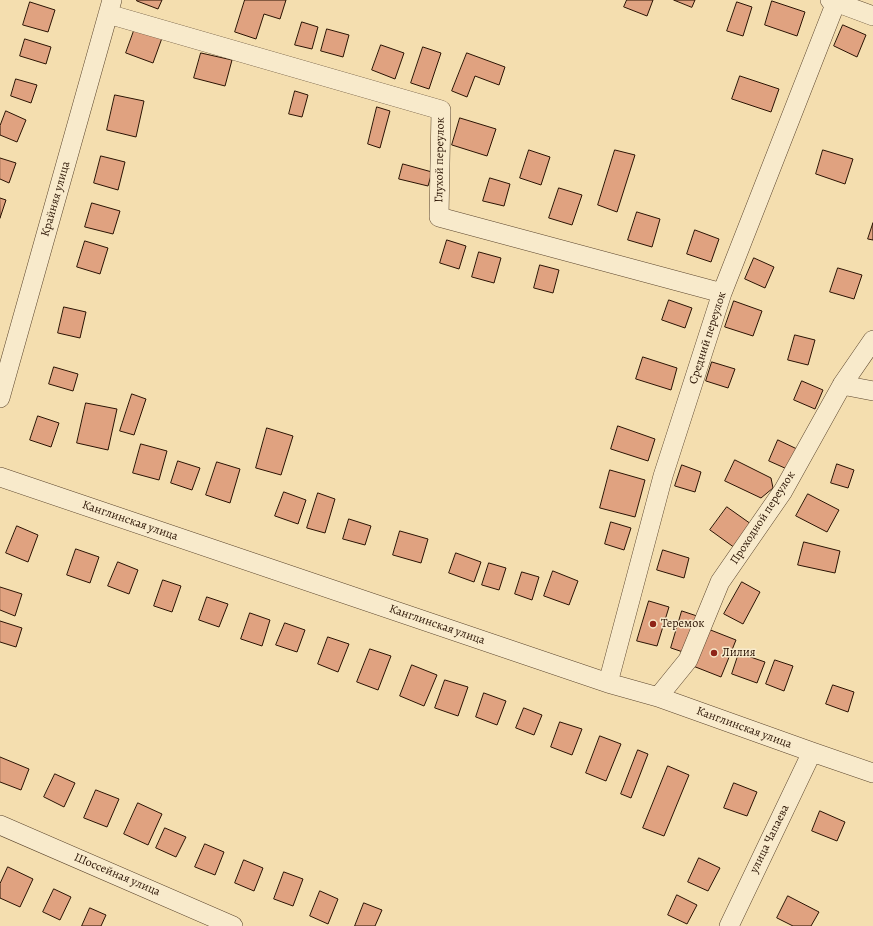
<!DOCTYPE html>
<html>
<head>
<meta charset="utf-8">
<style>
  body { margin:0 }
  canvas { display:block; background:#f4deaf }
</style>
</head>
<body>
<canvas width="873" height="926"></canvas>
<script>
const g = document.querySelector('canvas').getContext('2d');
g.lineJoin = 'round';
function paint(path, color) { g.fillStyle = color; g.fill(path, 'evenodd'); }
function trace(path, color, width, dash) { g.strokeStyle = color; g.lineWidth = width; g.lineCap = dash ? 'butt' : 'round'; g.setLineDash(dash || []); g.stroke(path); }
function label(font, color, halo, rows, align = 'center') {
  g.font = font + ' Alegreya,serif'; g.lineWidth = 3; g.setLineDash([]); g.textBaseline = 'middle'; g.strokeStyle = halo; g.fillStyle = color; for (const [text, x, y, turn = 0] of rows) {
    g.save(); g.translate(x, y); g.rotate((+turn || 0) * Math.PI / 180); g.textAlign = isNaN(turn) ? turn : align; if (halo) g.strokeText(text, 0, 0); g.fillText(text, 0, 0); g.restore();
  }
}
const building = new Path2D(`
  M137,0h25l-4,9 -21,-8z
  M245,0h41l-6,19 -16,-5 -8,25 -21,-7z
  M627,0h26l-6,16 -23,-9z
  M674,0h21l-3,7z
  M772,1l33,11 -8,24 -32,-11z
  M30,2l25,8 -7,22 -25,-7z
  M737,2l15,5 -9,29 -16,-5z
  M302,22l16,5 -6,22 -17,-4z
  M843,25l23,10 -9,22 -23,-11z
  M135,28l27,10 -9,25 -27,-10z
  M327,29l22,6 -6,22 -22,-6z
  M25,39l26,8 -5,17 -26,-8z
  M381,45l23,8 -9,26 -23,-9z
  M423,47l18,6 -12,36 -18,-6z
  M201,53l31,7 -7,26 -31,-8z
  M467,53l38,14 -6,18 -24,-9 -8,21 -15,-6z
  M740,76l39,13 -8,23 -39,-13z
  M16,79l21,6 -6,18 -20,-7z
  M295,91l13,4 -6,22 -13,-3z
  M115,95l29,6 -8,36 -29,-7z
  M377,107l13,4 -10,37 -12,-4z
  M6,111l20,9 -9,22 -17,-7v-9z
  M460,118l36,11 -9,27 -35,-11z
  M529,150l21,7 -9,28 -21,-7z
  M615,150l20,5 -18,57 -19,-7z
  M823,150l30,9 -8,25 -29,-10z
  M101,156l24,6 -7,28 -24,-7z
  M0,158l16,5 -7,20 -9,-4z
  M403,164l29,8 -4,14 -29,-7z
  M490,178l20,6 -6,22 -21,-5z
  M559,188l23,7 -10,30 -23,-7z
  M0,198l6,2 -6,18z
  M92,203l28,8 -7,23 -28,-7z
  M637,212l23,7 -8,28 -24,-7z
  M873,223v17l-5,-1z
  M695,230l24,9 -8,23 -24,-8z
  M447,240l19,6 -7,23 -19,-6z
  M85,241l23,7 -8,26 -23,-7z
  M479,252l22,6 -7,25 -22,-6z
  M754,258l20,9 -9,21 -20,-9z
  M540,265l19,5 -6,23 -19,-5z
  M838,268l24,7 -8,24 -24,-7z
  M669,300l23,8 -7,20 -23,-8z
  M734,301l28,10 -9,25 -28,-9z
  M64,307l22,5 -6,26 -22,-5z
  M795,335l20,5 -7,25 -20,-5z
  M643,357l34,11 -6,22 -35,-11z
  M712,362l23,7 -7,19 -22,-7z
  M54,367l24,7 -5,17 -24,-7z
  M802,381l21,9 -8,19 -21,-9z
  M132,394l14,5 -12,36 -14,-4z
  M86,403l31,6 -9,41 -31,-7z
  M38,416l21,7 -8,24 -21,-7z
  M618,426l37,13 -7,22 -37,-12z
  M267,428l26,8 -12,39 -25,-7z
  M778,440l19,9 -10,20 -18,-8z
  M141,444l26,7 -8,29 -26,-7z
  M735,460l36,18 2,10 -12,10 -36,-17z
  M178,461l22,7 -8,22 -21,-7z
  M217,462l23,7 -10,34 -24,-8z
  M837,464l17,6 -6,18 -17,-5z
  M682,465l19,7 -6,20 -20,-6z
  M610,470l35,10 -10,37 -35,-9z
  M284,492l22,8 -8,24 -23,-8z
  M318,493l17,6 -10,34 -18,-5z
  M808,494l31,16 -12,22 -31,-16z
  M727,507l24,17 -16,24 -25,-18z
  M349,519l22,7 -6,19 -22,-6z
  M611,522l20,6 -7,22 -19,-6z
  M17,526l21,9 -10,27 -22,-9z
  M400,531l28,8 -7,24 -28,-8z
  M804,542l36,9 -5,22 -37,-8z
  M76,549l23,8 -9,26 -23,-8z
  M663,550l26,8 -5,20 -27,-8z
  M456,553l25,9 -7,20 -25,-9z
  M118,562l20,8 -9,24 -21,-8z
  M489,563l17,5 -7,22 -17,-5z
  M553,571l25,10 -9,24 -25,-9z
  M522,572l17,5 -7,23 -17,-6z
  M163,580l18,6 -9,26 -18,-6z
  M742,582l18,10 -17,32 -19,-10z
  M0,587l22,7 -7,22 -15,-6z
  M207,597l21,7 -9,23 -20,-7z
  M649,601l20,6 -12,39 -20,-5z
  M682,611l15,5 -11,37 -15,-5z
  M250,613l20,7 -8,26 -21,-7z
  M0,621l22,7 -6,19 -16,-5z
  M285,623l20,7 -8,22 -21,-7z
  M708,629l28,11 -15,37 -28,-11z
  M328,637l21,7 -11,28 -20,-8z
  M370,649l21,7 -13,34 -21,-8z
  M739,653l26,9 -8,21 -25,-9z
  M775,660l18,6 -9,25 -18,-7z
  M412,665l25,10 -13,31 -24,-10z
  M445,680l23,7 -10,29 -23,-8z
  M833,685l21,7 -6,20 -22,-8z
  M484,693l22,8 -9,24 -21,-8z
  M524,708l18,7 -8,20 -18,-7z
  M560,722l22,7 -10,26 -21,-8z
  M600,736l21,8 -15,37 -20,-8z
  M638,750l10,4 -17,44 -10,-4z
  M0,757l29,12 -8,21 -21,-8z
  M668,766l21,9 -25,61 -21,-8z
  M55,774l20,9 -11,24 -20,-10z
  M734,783l23,9 -10,24 -23,-8z
  M96,790l23,9 -12,28 -23,-9z
  M138,803l24,11 -14,31 -24,-11z
  M820,811l25,11 -8,19 -25,-10z
  M165,828l21,9 -10,20 -20,-9z
  M205,844l19,8 -9,23 -20,-8z
  M699,858l21,10 -12,23 -20,-9z
  M244,860l19,8 -9,23 -19,-8z
  M8,867l25,12 -13,28 -20,-9v-14z
  M284,872l19,7 -10,27 -19,-7z
  M54,889l17,8 -11,23 -17,-8z
  M320,891l18,8 -10,25 -18,-8z
  M677,895l20,10 -10,19 -19,-9z
  M788,896l31,16 -8,14h-18l-16,-8z
  M364,903l18,7 -7,16h-20z
  M90,908l16,7 -5,11h-19z`);
paint(building, '#e0a280');
trace(building, '#2a1303', 1);
const street = new Path2D(`
  M830,0l43,16
  M108,14l333,96 -2,107 283,76
  M842,385l31,6
  M0,398l112,-398
  M0,477l608,206 50,14 154,55 61,21
  M608,683l55,-207 59,-183 114,-291
  M658,697l30,-37 32,-78 63,-91 59,-106 31,-45
  M0,825l233,101
  M729,926l83,-174`);
trace(street, '#5c462e', 20);
trace(street, '#f8eacb', 19);
for (const [x, y, r, color] of [
  [653,624,4,"#8f2418"],
  [714,653,4,"#8f2418"]
]) { const dot = new Path2D(); dot.arc(x, y, r, 0, 2 * Math.PI); g.fillStyle = color; g.fill(dot); trace(dot, '#f8eacb', 1.5); }
label('12px', '#2a1303', '#f8eacb', [
  ["Глухой переулок",440,160,-89],
  ["Крайняя улица",56,199,-74],
  ["Средний переулок",708,338,-72],
  ["Проходной переулок",763,518,-57],
  ["Канглинская улица",130,521,19],
  ["Канглинская улица",437,625,19],
  ["Канглинская улица",744,728,20],
  ["улица Чапаева",770,839,-64],
  ["Шоссейная улица",117,875,23]
]);
label('12px', '#2a1303', '#f8eacb', [
  ["Теремок",661,624],
  ["Лилия",722,653]
], 'left');
</script>
</body>
</html>
